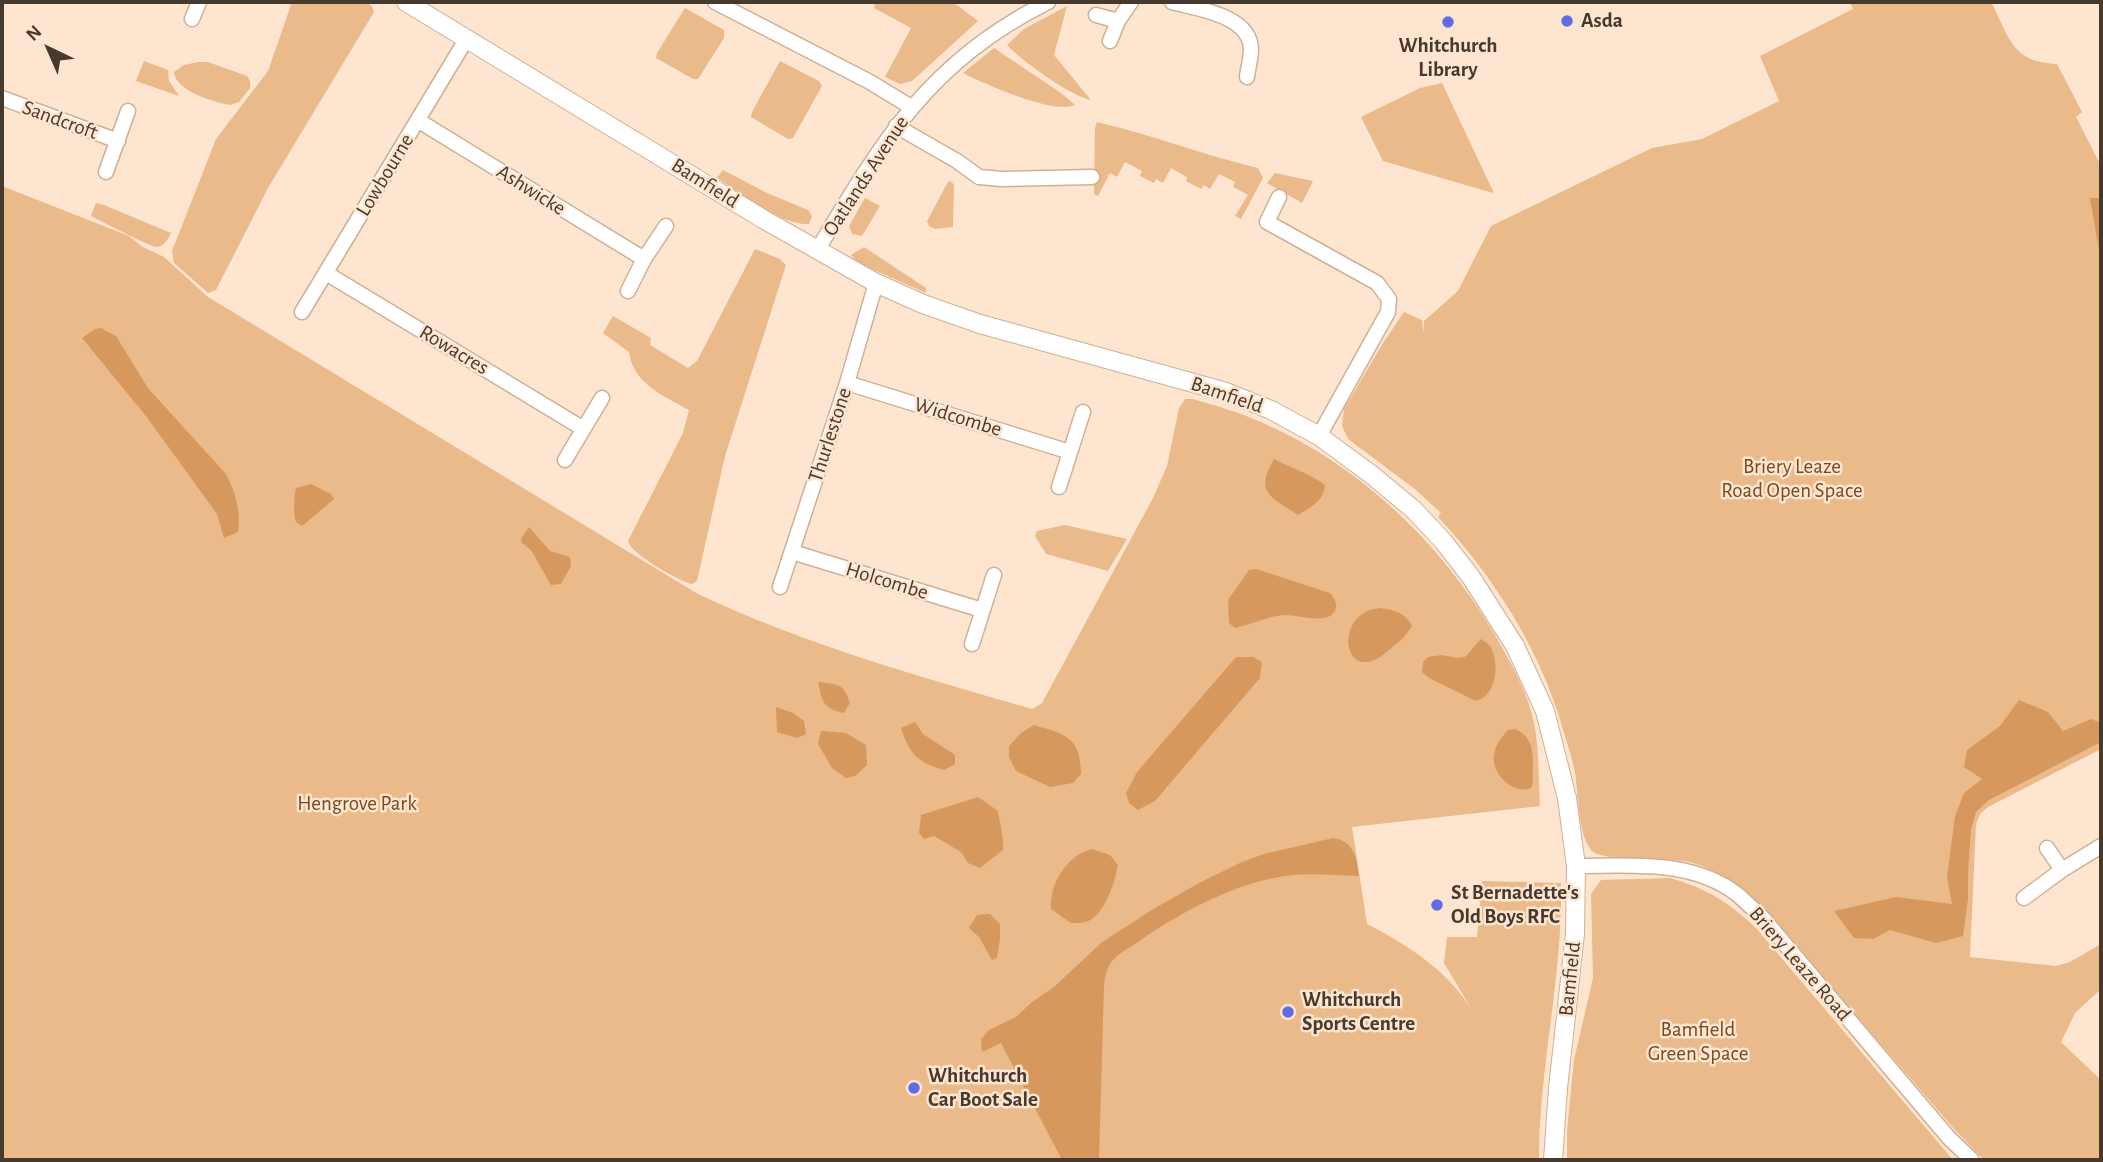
<!DOCTYPE html>
<html>
<head>
<meta charset="utf-8">
<style>
  body { margin:0 }
  #map { position:relative; width:2103px; height:1162px; overflow:hidden; background:#fde5cf; font-family:"Alegreya Sans",sans-serif }
  canvas { display:block }
  .frame { position:absolute; inset:0; border:4px solid #463a2f; pointer-events:none }
  .north { position:absolute; left:14px; top:14px; width:70px; height:70px; -webkit-text-stroke:5px #fde5cf; paint-order:stroke; rotate:316deg; font-size:19px; font-weight:700; line-height:28px; text-align:center; color:#463a2f }
  .north::after { content:''; display:block; margin:auto; width:24px; height:32px; background:#463a2f; clip-path:polygon(50% 0,100% 100%,50% 72%,0 100%) }
</style>
</head>
<body>
<div id="map">
<canvas width="2103" height="1162"></canvas>
<div class="frame"></div>
<div class="north">N</div>
</div>
<script>
const g = document.querySelector('canvas').getContext('2d');
g.lineJoin = 'round';
function paint(path, color) { g.fillStyle = color; g.fill(path, 'evenodd'); }
function trace(path, color, width, dash) { g.strokeStyle = color; g.lineWidth = width; g.lineCap = dash ? 'butt' : 'round'; g.setLineDash(dash || []); g.stroke(path); }
function label(font, color, halo, rows, align = 'center') {
  g.font = font + ' "Alegreya Sans",sans-serif'; g.lineWidth = 5; g.setLineDash([]); g.textBaseline = 'middle'; g.strokeStyle = halo; g.fillStyle = color; for (const [text, x, y, turn = 0] of rows) {
    g.save(); g.translate(x, y); g.rotate((+turn || 0) * Math.PI / 180); g.textAlign = isNaN(turn) ? turn : align; if (halo) g.strokeText(text, 0, 0); g.fillText(text, 0, 0); g.restore();
  }
}
paint(new Path2D(`
  M292,2h73l7,4 2,6 -106,176 -52,102 -8,3 -34,-30 -2,-12 44,-112 52,-68z
  M876,2h71l10,3 21,16 -66,60 -12,3 -15,-7 26,-49 -37,-20z
  M1850,2h141c19,36 20,60 66,62l25,48 -6,5 25,49v583l-113,58 -8,7 -4,10 -6,133 86,9 14,-4 31,-18v45l-26,24 -14,29 40,38v80h-117l-29,-30 -190,-220c-20,-20 -47,-41 -76,-48 -22,-5 -86,1 -98,-12 -13,-15 -13,-59 -16,-78 -4,-19 -11,-38 -16,-56 -24,-75 -68,-142 -121,-199l3,-4 -25,-23 -68,-51 -6,-13 2,-17 39,-66 21,-31 18,8 2,13v-12l34,-30 33,-65 161,-78 50,-9 77,-38 -19,-45 93,-47z
  M1067,6l-13,49 37,45c-22,-5 -68,-38 -84,-55l17,-16z
  M685,8l39,22v8l-26,41h-5l-37,-21 1,-5z
  M994,48l67,45 14,12c-20,10 -91,-21 -112,-32z
  M144,61l24,9 1,11 10,15 -43,-15z
  M780,61l39,20 3,5 -29,52 -5,1 -37,-22 1,-5z
  M198,62h10l39,14 3,5v7l-11,14 -9,3c-16,-3 -55,-14 -56,-33l10,-7z
  M1442,83l51,108v2l-110,-32 -22,-44 59,-29z
  M1097,122c55,13 107,33 161,46l5,10 -22,41 -6,-3 13,-21 -15,-8 2,-5 -16,-8 -9,15 -6,-4 -3,4 -15,-8 1,-4 -16,-9 -8,15 -7,-4 -2,4 -14,-7 2,-5 -17,-9 -8,15 -7,-4 -12,23 -4,-2 1,-66z
  M723,170l44,23 41,17 4,6 -3,8c-27,2 -69,-31 -92,-46z
  M1275,173l38,8 -11,22 -35,-20z
  M951,181l3,4 -1,42 -18,2 -6,-3 -2,-5 21,-39z
  M2,186l127,50 12,10 23,11 44,40 490,297c108,51 220,82 334,115l10,-6 111,-205 14,-32 12,-58 6,-9h8c24,7 48,14 70,24 96,42 176,118 229,207 15,26 31,53 39,81 9,30 7,65 9,95l-188,21 15,97c41,21 80,46 105,86l-28,-47 3,-26h30l5,-56 79,2c2,93 -22,184 -22,277h-1537z
  M865,198l15,8 -18,30 -10,-2 -3,-8z
  M96,203l8,2 67,28c-3,6 -7,14 -15,14 -5,0 -55,-26 -65,-31z
  M864,247l62,41v5l-68,-30 -7,-8z
  M755,249l25,10 6,6 -61,191 -28,125 -5,3c-14,-3 -62,-31 -64,-43l55,-108 6,-23c-25,-14 -56,-26 -60,-58l-26,-19 10,-17 38,22 -1,7 38,23 9,-7z
  M1065,525l62,14 -19,32 -62,-17 -11,-18 2,-5z
  M1671,878c38,12 56,23 85,50l197,232h-386v-29l7,-71 19,-82 -2,-84 10,-14z`), '#ebba8b');
paint(new Path2D(`
  M2090,198h11v55l-2,-3z
  M101,328l15,8 32,52 78,86c10,20 15,37 12,58l-14,6 -7,-24 -71,-98 -64,-78 13,-9z
  M1274,459c17,9 35,14 51,26 -1,16 -14,22 -27,30 -27,-18 -44,-22 -24,-56z
  M311,484l20,10 3,5 -32,27 -6,-4c-3,-8 -2,-26 0,-34z
  M529,527l21,24 20,6 1,9 -10,18 -10,1 -20,-35 -9,-7 -1,-4z
  M1256,569l74,24c4,5 7,9 6,15 -4,19 -40,6 -52,7 -16,1 -33,10 -49,13l-6,-5 -1,-23 21,-30z
  M1380,608c14,2 25,4 32,18 -6,10 -14,17 -23,24 -46,42 -58,-38 -9,-42z
  M1481,639c3,2 7,4 9,7 10,16 7,50 -14,55l-47,-23 -7,-6 1,-10 5,-5 14,-2 15,3 8,-1z
  M1236,657h17l9,5 -2,16 -105,123 -17,9 -9,-7 -3,-10 11,-21z
  M818,682c19,2 26,1 32,21l-6,10c-21,-4 -22,-12 -26,-31z
  M2019,700l29,12 15,19 28,-12 10,4v19l-112,58 -13,12 -5,17 -3,44v26l-5,37 -27,7 -46,-13 -17,9 -19,-1 -20,-27 62,-14 56,7 -5,-27 8,-61 9,-23 18,-14 -18,-12 3,-17 33,-24z
  M776,707l17,6 11,8 2,13 -9,4 -20,-6z
  M915,722l8,12 32,21v9l-11,6c-27,-8 -34,-15 -43,-42z
  M1034,725c32,9 47,13 47,49l-8,9 -23,4 -34,-16 -7,-14v-11l12,-13z
  M1515,729c23,10 17,32 18,54l-2,5c-18,7 -40,-14 -37,-33 1,-10 8,-18 14,-25z
  M821,731l25,2 20,12 1,20 -12,11 -9,2 -14,-10 -14,-24z
  M978,797l20,14c2,13 6,27 5,39l-23,18 -12,-5 -7,-11 -27,-16 -10,3 -5,-6 2,-18z
  M1333,838c21,3 24,20 26,38 -26,-1 -54,-4 -80,1 -47,8 -102,37 -141,65 -9,6 -19,11 -26,19 -6,8 -7,16 -8,25l-5,174h-37l-61,-117 -19,9 -1,-13 8,-9 27,-13 16,-15 22,-15 47,-44 49,-32 49,-28 43,-21 22,-8z
  M1092,849l18,6 8,10c-3,16 -11,43 -25,53 -6,5 -14,5 -22,5l-20,-14c-2,-25 16,-54 41,-60z
  M990,914l10,10v15l-3,19 -5,2 -13,-23 -10,-9 8,-13z`), '#d6985c');
const minor = new Path2D(`
  M715,2l155,80 41,25
  M1172,2c25,7 79,13 79,48 0,8 -3,18 -4,27
  M1096,15l22,6
  M192,19l7,-17
  M1110,41l8,-20 13,-19
  M2,98l116,43
  M419,121l225,138
  M896,126l61,35 22,16 23,2 90,-2
  M106,172l22,-61
  M1279,197l-12,25 110,61 12,16 -1,13 -69,124
  M818,249c65,-109 112,-188 230,-247
  M326,273l256,155
  M628,291l16,-32 22,-33
  M302,312l165,-274
  M847,383l223,69
  M565,460l37,-62
  M1059,487l24,-75
  M792,552l190,58
  M780,587l67,-204 29,-100
  M972,644l22,-69
  M2047,848l15,22
  M1576,866c55,0 116,-7 162,29 8,7 16,15 24,22l187,221 23,22
  M2024,898l38,-28 39,-24`);
const tertiary = new Path2D(`
  M406,2l357,217 113,64 47,21 57,20 246,68 45,18 48,26 53,39 42,35 29,31 28,36 44,69 30,65 22,87 9,68 -1,68 -17,154 -5,72`);
trace(minor, '#cdb196', 17);
trace(tertiary, '#cdb196', 20);
trace(minor, '#fff', 14);
trace(tertiary, '#fff', 18);
for (const [x, y, r, color] of [
  [1567,21,7,"#616ce4"],
  [1448,22,7,"#616ce4"],
  [1437,905,7,"#616ce4"],
  [1288,1012,7,"#616ce4"],
  [914,1088,7,"#616ce4"]
]) { const dot = new Path2D(); dot.arc(x, y, r, 0, 2 * Math.PI); g.fillStyle = color; g.fill(dot); trace(dot, '#fde5cf', 2.5); }
label('bold 21px', '#463a2f', '#fde5cf', [
  ["Asda",1581,21],
  ["Whitchurch",1448,46,"center"],
  ["Library",1448,70,"center"],
  ["St Bernadette's",1451,893],
  ["Old Boys RFC",1451,917],
  ["Whitchurch",1302,1000],
  ["Sports Centre",1302,1024],
  ["Whitchurch",928,1076],
  ["Car Boot Sale",928,1100]
], 'left');
label('21px', '#463a2f', '#fde5cf', [
  ["Sandcroft",60,120,20],
  ["Lowbourne",385,175,-59],
  ["Oatlands Avenue",866,176,-57],
  ["Bamfield",705,183,32],
  ["Ashwicke",531,190,32],
  ["Rowacres",454,350,31],
  ["Bamfield",1227,395,19],
  ["Widcombe",958,417,17],
  ["Thurlestone",830,435,-72],
  ["Holcombe",887,581,17],
  ["Briery Leaze Road",1800,964,49],
  ["Bamfield",1570,979,-84]
]);
label('21px', '#754b1f', '#fde5cf', [
  ["Briery Leaze",1792,467],
  ["Road Open Space",1792,491],
  ["Hengrove Park",357,804],
  ["Bamfield",1698,1030],
  ["Green Space",1698,1054]
]);
</script>
</body>
</html>
